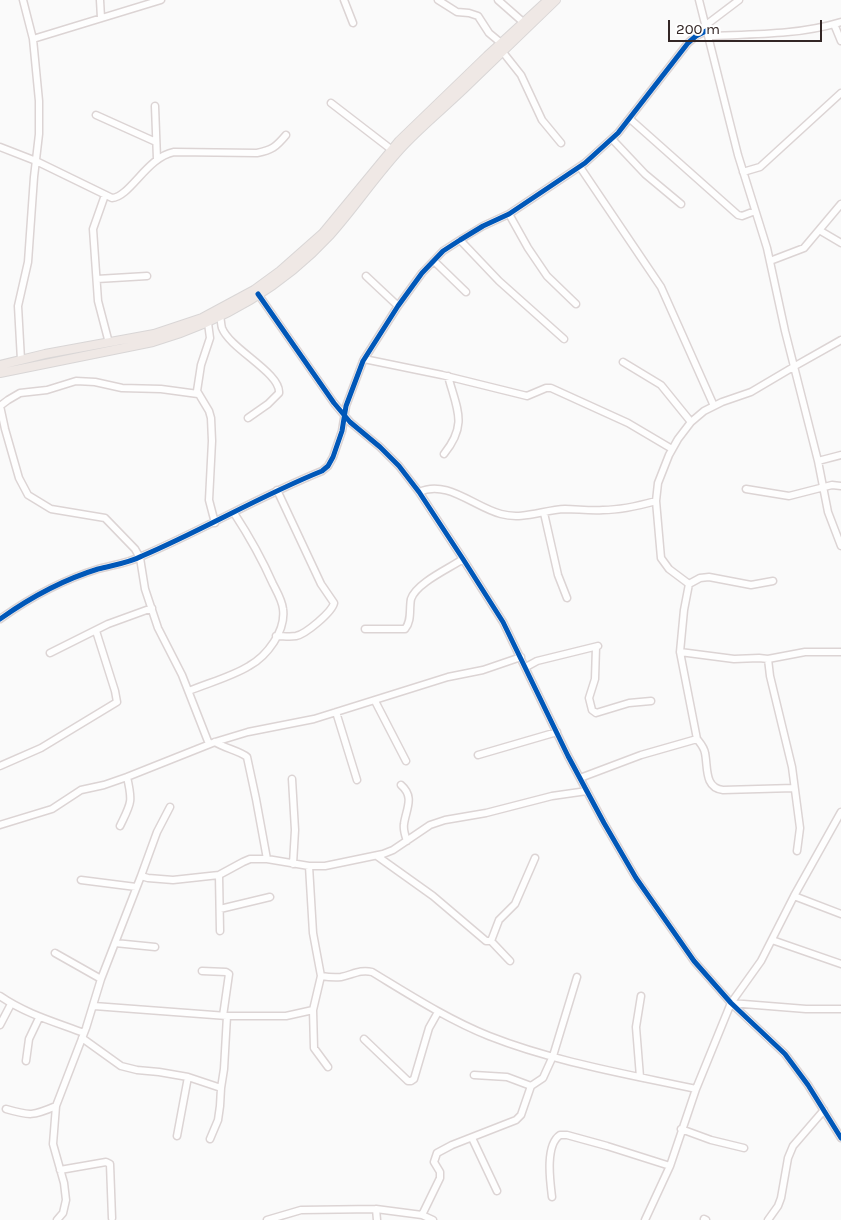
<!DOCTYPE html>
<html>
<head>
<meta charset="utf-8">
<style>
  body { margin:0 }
  #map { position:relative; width:841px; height:1220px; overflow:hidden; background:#fafafa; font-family:Karla,sans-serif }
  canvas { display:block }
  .scale { position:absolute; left:668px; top:20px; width:154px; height:22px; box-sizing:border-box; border:2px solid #332625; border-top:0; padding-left:6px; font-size:15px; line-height:18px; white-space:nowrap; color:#332625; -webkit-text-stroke:4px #fff; paint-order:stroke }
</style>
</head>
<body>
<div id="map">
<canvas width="841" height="1220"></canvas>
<div class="scale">200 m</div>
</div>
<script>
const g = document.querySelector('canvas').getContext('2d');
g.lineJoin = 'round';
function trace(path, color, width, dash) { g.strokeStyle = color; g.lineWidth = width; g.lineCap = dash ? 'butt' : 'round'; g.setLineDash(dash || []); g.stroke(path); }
const minor = new Path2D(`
  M100,0l1,18
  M344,0l9,23
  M438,0l19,12 12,1 9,3 11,17 12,10
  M498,0l25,22
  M699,0l39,155 29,93 18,83 33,130 10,51 13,34
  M834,24l7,17
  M706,25l33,-25
  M709,36c45,-2 89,-1 132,-14
  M33,39l128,-39
  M502,51l19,24 21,45 19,23
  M331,103l61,47
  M155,106l2,53
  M96,115l60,27
  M630,119l108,96 4,1 13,-5
  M612,139l33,35 36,30
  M0,147l36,14 76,37c18,-1 35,-41 62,-46l83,1c15,-3 19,-6 29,-18
  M580,167l81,120 53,119
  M743,172l17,-5 81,-74
  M105,195l-12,34 5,72 11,42
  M509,214l19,34 19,28 29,28
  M819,230l22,13
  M460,240l39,41 65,58
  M434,261l32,31
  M770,261l34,-13 37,-44
  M366,276l32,30
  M97,279l50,-3
  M258,294l76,109 16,19 30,25 19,19 20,26 44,67 40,63 65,134 36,67 32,55 58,83 37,42 54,51 23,31 33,53
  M220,316c1,4 1,9 2,12 8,21 59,45 57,65l-11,11 -20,14
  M208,323l2,15 -9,27 -4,26 12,20 2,7 1,23 -3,59 6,23
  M364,359l78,16 85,21 19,-8h5l77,35 44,26
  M21,360l-3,-54 10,-44 6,-85 5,-43v-33l-6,-62 -10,-39
  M623,362l38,23 30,37
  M0,406l5,23 14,49 9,17 23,14 54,9 30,31 5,9 5,31 13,39 24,47 27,69
  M0,406l8,-6 12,-7 27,-3 29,-9 19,1 27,6 39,1 37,5
  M444,454c24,-30 13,-44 4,-78
  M818,461l23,-6
  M746,489l43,7 43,-11 9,1
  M419,492c28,-13 55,15 82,22 22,6 42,-4 64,-5 12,0 25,2 38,1 18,0 35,-4 53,-9
  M544,513l14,62 9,23
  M773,581l-22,4 -42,-8 -9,1 -11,6 -20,-15 -8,-11 -5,-57 2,-18 11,-28 9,-16 13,-17 13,-11 18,-9 29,-10 44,-26 46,-26
  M689,584l-5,26 -4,42 54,7 25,-1 9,1 37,-7h36
  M0,619c31,-22 62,-39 98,-50 15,-4 31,-6 44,-13 61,-26 118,-60 180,-85l6,-5 5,-9 9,-26 4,-25 17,-45 35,-55 24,-33 21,-22 17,-11 23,-14 26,-12 76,-51 33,-30 70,-90 8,-7 12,-6
  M365,629h40c7,-8 4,-20 6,-30 5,-16 39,-31 52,-40
  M276,636c7,0 14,1 20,0 10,-2 36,-24 38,-33l-13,-19 -44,-94
  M596,647l-1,32 -6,19 3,12 4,3 33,-10 22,-2
  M50,653l58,-29 44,-16
  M768,659l2,17 22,91 8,61 -3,23
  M526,667l11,-6 61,-15
  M189,691c19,-8 42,-14 60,-25 18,-10 37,-35 34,-57 -1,-9 -6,-17 -10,-25 -11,-25 -24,-48 -39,-71
  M375,701l31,60
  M336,712l21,68
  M697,739c3,4 7,8 8,14 3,14 -1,35 18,37l71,-2
  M215,742c9,6 25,9 32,15l9,42 11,60
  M478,755l79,-23
  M0,766l41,-18 76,-46 -2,-11 -19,-60
  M580,778l61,-23 56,-16 -17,-87
  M292,779l3,51 -2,34
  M401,785c14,12 5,24 3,39 -1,6 1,11 3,17
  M0,825l52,-16 29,-19 23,-5 23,-8 88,-35 33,-10 66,-13 134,-42 35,-7 38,-13
  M120,826c11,-23 13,-23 7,-49
  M377,856l56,40 53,45h5l19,20
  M309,866l4,67 8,43
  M219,875l1,56
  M141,876l16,-44 13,-25
  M81,880l55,7
  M794,896l47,18
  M220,909l50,-12
  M772,940l69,24
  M491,941l8,-21 16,-16 20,-46
  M115,943l40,4
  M55,953l46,26
  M202,971l24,1 3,2 -6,42
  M0,996c26,18 55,26 84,37
  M731,1003l75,6h35
  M94,1006l133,10h59l27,-6
  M0,1025l11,-21
  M82,1038l39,28 16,4 22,2 29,5 33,11
  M364,1039l44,42h3l3,-2 15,-51 9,-16
  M26,1061l3,-22 10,-21
  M328,1067l-14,-19 -1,-38 8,-34c6,1 13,2 20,1 11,-2 19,-8 31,-5 38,23 75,47 117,64 66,26 138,38 207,53
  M474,1075l33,2 24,9
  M640,1077l-4,-50 5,-31
  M6,1109c24,7 27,7 50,-3
  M681,1129l30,11 33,8
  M177,1136l11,-59
  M472,1138l25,53
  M210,1139l8,-19 2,-14 1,-18 3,-19 3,-53
  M60,1170l46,-8 4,2 2,54
  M552,1197c-2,-16 -7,-52 8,-62h7l40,11 63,20
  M376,1209l1,11
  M422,1215l18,-37v-6l-6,-10 3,-9 15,-8 64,-25 5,-5 10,-29 12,-8 10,-22 24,-79
  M704,1219l2,1
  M57,1220l6,-7 3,-13 -2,-17 -11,-39 3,-38 30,-78 15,-49 40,-103 7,2 25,2 46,-5 24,-13 7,-3h17l42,7h16l58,-12 10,-4 37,-25 15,-5 41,-7 66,-17 35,-5
  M267,1220l34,-10 75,-1 46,6 11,5
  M645,1220l25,-54 26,-77 35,-86 30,-42 33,-65 47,-84
  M768,1220l10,-14 3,-8 7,-40 5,-12 31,-36`);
const major = new Path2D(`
  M0,365l45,-11 109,-20 48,-16 52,-28 26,-19 43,-38 76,-92 88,-85 61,-56
  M0,373l153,-31c68,-20 129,-55 177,-107 26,-29 48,-63 75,-91 21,-22 45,-41 66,-62 29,-28 57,-55 85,-82`);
trace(minor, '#dcd4d4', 9);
trace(major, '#d9d6d6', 10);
trace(minor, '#fefefe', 6);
trace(major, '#efe8e5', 8);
trace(new Path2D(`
  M258,294l76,109 16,19 30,25 19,19 20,26 44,67 40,63 65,134 36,67 32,55 58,83 37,42 54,51 23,31 33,53
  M0,619c31,-22 62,-39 98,-50 15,-4 31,-6 44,-13 61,-26 118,-60 180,-85l6,-5 5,-9 9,-26 4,-25 17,-45 35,-55 24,-33 21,-22 17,-11 23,-14 26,-12 76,-51 33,-30 70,-90 8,-7 12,-6`), '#0057b8', 5);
</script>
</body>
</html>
